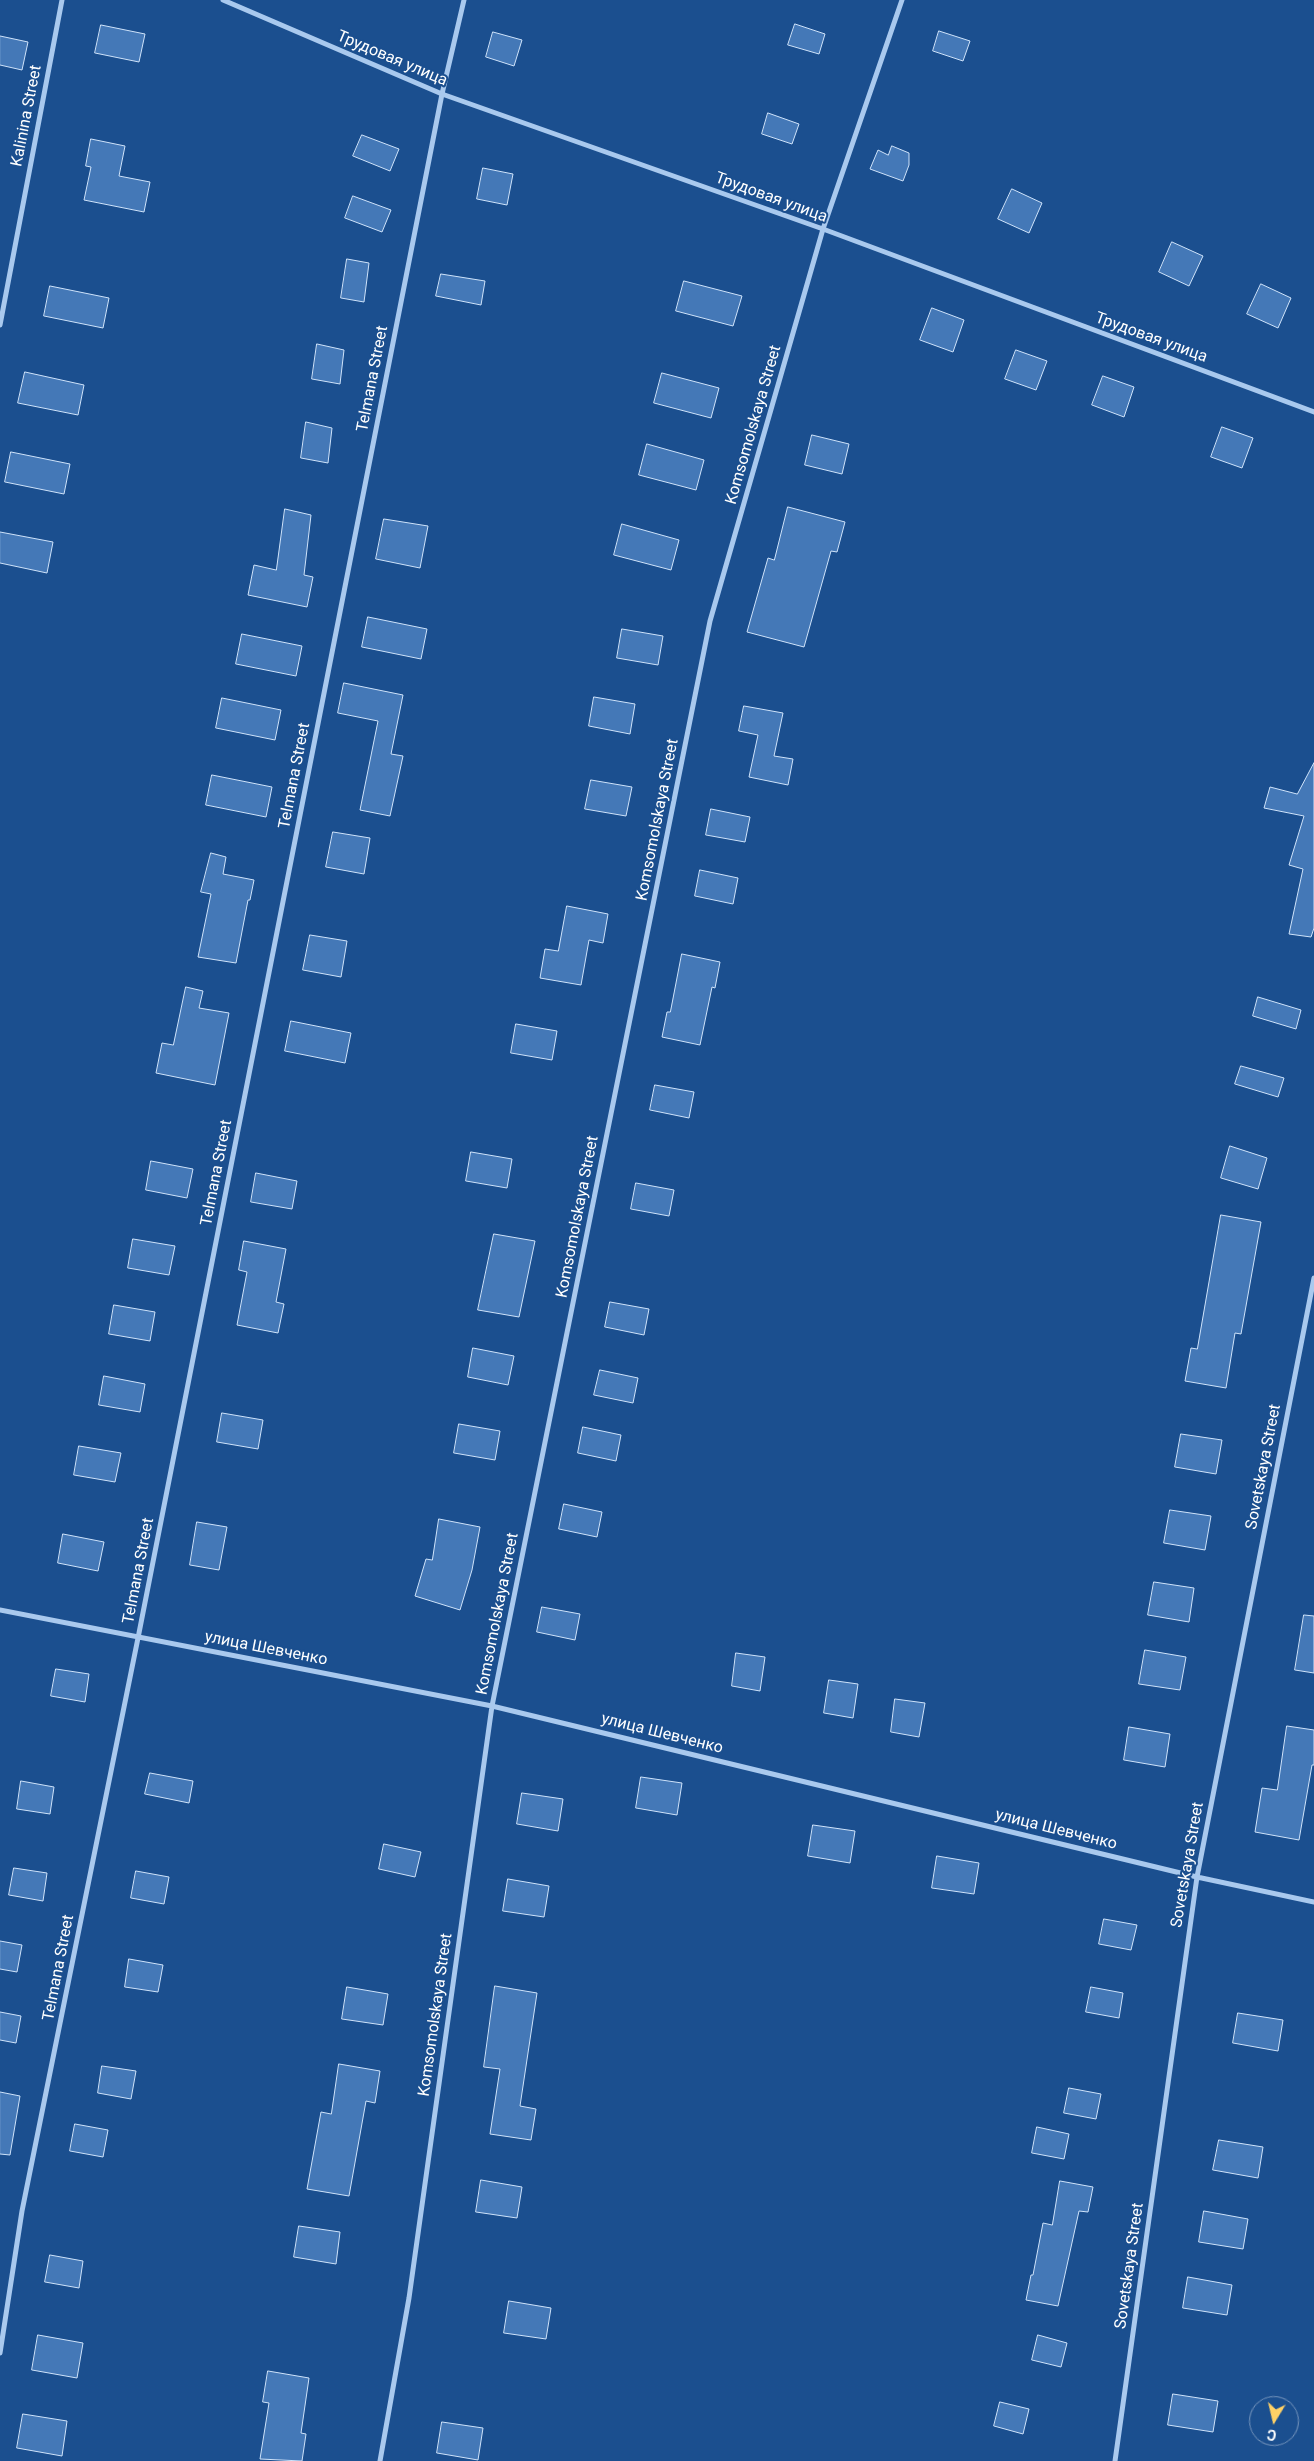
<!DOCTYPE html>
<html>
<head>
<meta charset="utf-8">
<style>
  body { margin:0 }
  #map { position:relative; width:1314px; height:2461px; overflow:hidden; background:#1b4f8f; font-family:Roboto,sans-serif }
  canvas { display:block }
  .north { position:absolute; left:1249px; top:2396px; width:50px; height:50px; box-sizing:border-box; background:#1b4f8f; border:1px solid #7695bc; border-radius:50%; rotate:189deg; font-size:14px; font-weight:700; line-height:20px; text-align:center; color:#fff }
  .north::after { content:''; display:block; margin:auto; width:18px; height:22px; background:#ffd166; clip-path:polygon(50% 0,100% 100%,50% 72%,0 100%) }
</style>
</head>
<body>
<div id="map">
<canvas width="1314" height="2461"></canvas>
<div class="north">С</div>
</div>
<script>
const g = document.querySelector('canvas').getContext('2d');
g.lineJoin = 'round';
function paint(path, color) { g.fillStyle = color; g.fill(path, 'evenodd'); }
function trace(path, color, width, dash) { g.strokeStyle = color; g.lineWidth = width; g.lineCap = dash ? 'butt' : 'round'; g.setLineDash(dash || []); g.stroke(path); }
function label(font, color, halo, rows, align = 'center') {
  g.font = font + ' Roboto,sans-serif'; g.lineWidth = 4; g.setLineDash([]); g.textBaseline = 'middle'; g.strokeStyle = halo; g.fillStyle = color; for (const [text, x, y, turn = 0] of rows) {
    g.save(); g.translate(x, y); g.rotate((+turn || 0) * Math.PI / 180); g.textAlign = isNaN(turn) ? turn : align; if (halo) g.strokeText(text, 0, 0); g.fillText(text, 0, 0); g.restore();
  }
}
const building = new Path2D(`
  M795,24l30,10 -6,20 -31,-9z
  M101,25l44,9 -6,28 -44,-9z
  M939,31l31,10 -7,20 -30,-10z
  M493,32l29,8 -8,26 -28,-9z
  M0,36l28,6 -6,28 -22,-5z
  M768,113l31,11 -7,20 -30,-10z
  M362,135l37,14 -9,22 -37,-15z
  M91,139l34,7 -6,30 31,6 -6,30 -60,-12 7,-33 -5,-1z
  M892,146l17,7v12l-6,16 -33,-12 8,-19 10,5z
  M483,168l30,6 -6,31 -30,-6z
  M1012,189l30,14 -13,30 -31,-14z
  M353,196l38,14 -9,22 -37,-14z
  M1172,242l31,14 -14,30 -30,-14z
  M347,259l22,4 -5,39 -23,-4z
  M441,274l44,7 -4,24 -45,-9z
  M684,281l58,15 -9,30 -57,-15z
  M1261,284l30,14 -13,30 -31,-14z
  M50,286l59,12 -6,30 -59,-12z
  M932,308l32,12 -11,32 -33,-12z
  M317,344l27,6 -4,34 -28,-5z
  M1016,350l31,11 -11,29 -31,-11z
  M25,372l59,13 -6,30 -60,-12z
  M662,373l57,15 -8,30 -57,-15z
  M1103,376l31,11 -10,30 -32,-12z
  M306,422l26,6 -4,35 -27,-5z
  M1222,427l31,11 -11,30 -31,-11z
  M812,435l37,9 -7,30 -37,-9z
  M647,444l57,16 -8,30 -57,-15z
  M11,452l59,12 -6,30 -59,-12z
  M788,507l57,15 -8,30 -6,-1 -27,96 -57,-15 21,-74 6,2z
  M285,509l26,6 -7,60 9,2 -6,30 -59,-12 6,-30 22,5z
  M384,519l44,7 -8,42 -44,-9z
  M622,524l57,16 -8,30 -57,-15z
  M0,532l53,10 -6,31 -47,-10z
  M368,617l59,12 -6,30 -59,-12z
  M622,629l41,7 -5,29 -41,-7z
  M242,634l60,12 -6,30 -60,-12z
  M344,683l59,12 -12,59 12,2 -13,60 -30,-6 18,-89 -40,-8z
  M594,697l41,7 -5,30 -41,-8z
  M222,698l59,12 -6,30 -59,-12z
  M744,706l39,7 -9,43 19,3 -5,26 -39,-8 9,-42 -19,-4z
  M1314,763v165l-3,9 -22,-3 14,-65 -14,-4 15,-49 -40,-8 6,-21 27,7z
  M212,775l60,12 -6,30 -60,-12z
  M591,780l41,7 -6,29 -41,-7z
  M711,809l39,8 -5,25 -39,-7z
  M333,832l37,6 -6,36 -38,-7z
  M211,853l15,4 -3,17 31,6 -4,20h-2l-12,63 -38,-6 13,-63 -10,-2z
  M700,870l38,8 -5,26 -38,-8z
  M567,906l41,8 -5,29 -14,-3 -8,45 -41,-7 5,-29 13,2z
  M310,935l37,6 -6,36 -38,-7z
  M682,954l38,8 -5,26 -3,-1 -12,58 -38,-8 5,-25h3z
  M186,987l17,4 -4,17 30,5 -14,72 -59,-12 6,-30 11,2z
  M1258,997l43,13 -5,19 -43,-13z
  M291,1021l60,12 -6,30 -60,-12z
  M516,1024l41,7 -5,29 -41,-7z
  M1241,1066l43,12 -6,19 -43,-13z
  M655,1085l39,7 -5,26 -39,-8z
  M1230,1146l37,12 -9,31 -37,-11z
  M471,1152l41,7 -5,29 -41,-7z
  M151,1161l42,8 -6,29 -41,-8z
  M256,1173l41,8 -5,28 -41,-7z
  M636,1183l38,7 -5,26 -38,-7z
  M1221,1215l40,7 -20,112 -6,-1 -9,55 -41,-7 6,-33 6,1z
  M494,1234l41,7 -16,76 -41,-7z
  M133,1239l42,7 -6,29 -41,-7z
  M244,1241l42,8 -10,53 8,2 -6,29 -41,-8 10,-53 -8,-2z
  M610,1302l39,7 -5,26 -39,-8z
  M114,1305l41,7 -5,29 -41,-7z
  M473,1348l41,8 -6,29 -40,-8z
  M600,1370l38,8 -5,25 -39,-8z
  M104,1376l41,8 -5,28 -41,-7z
  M222,1413l41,7 -5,29 -41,-7z
  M459,1424l41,7 -5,29 -41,-7z
  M583,1427l38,8 -5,26 -38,-8z
  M1181,1434l41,6 -6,34 -41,-7z
  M79,1446l42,7 -6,29 -41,-7z
  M564,1504l38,8 -5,25 -38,-8z
  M1170,1510l41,6 -6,34 -41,-7z
  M439,1519l41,8 -8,43 -12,40 -45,-14 11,-37 6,1z
  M197,1522l30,5 -8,43 -29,-5z
  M63,1534l41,8 -6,29 -40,-8z
  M1154,1582l40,6 -5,34 -41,-7z
  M542,1607l38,7 -5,26 -38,-8z
  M1304,1615l10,1v57l-19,-3z
  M1145,1650l41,7 -6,33 -41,-6z
  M736,1653l29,4 -5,34 -28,-5z
  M56,1669l33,5 -4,28 -34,-6z
  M829,1680l29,4 -5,34 -29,-5z
  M895,1699l30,4 -6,34 -28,-5z
  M1287,1726l27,4v35h-2l-13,75 -44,-8 7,-44 15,2z
  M1129,1727l41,7 -5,33 -41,-7z
  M150,1773l43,8 -4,22 -44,-9z
  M641,1777l41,6 -5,32 -41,-7z
  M21,1781l33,6 -4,27 -33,-5z
  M522,1793l41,6 -5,32 -41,-7z
  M813,1825l42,6 -5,32 -42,-7z
  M384,1844l37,8 -6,25 -36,-8z
  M937,1856l42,7 -5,31 -42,-6z
  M14,1868l33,5 -4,28 -34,-6z
  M136,1871l33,6 -5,27 -33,-6z
  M508,1879l41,7 -5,31 -41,-6z
  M1104,1919l33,6 -6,25 -32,-6z
  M0,1941l22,4 -5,27 -17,-3z
  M129,1959l34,6 -5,27 -33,-5z
  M495,1986l42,7 -17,113 16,3 -5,31 -41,-6 10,-65 -16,-2z
  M347,1987l41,7 -5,31 -41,-6z
  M1091,1987l32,6 -4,25 -33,-6z
  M0,2012l21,4 -5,27 -16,-3z
  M1238,2013l45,7 -5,31 -45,-8z
  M339,2064l41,7 -5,32 -9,-2 -17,95 -42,-7 14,-77 10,2z
  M102,2066l34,5 -5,28 -33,-6z
  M1069,2088l32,6 -5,25 -32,-6z
  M0,2092l20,4 -10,59 -10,-1z
  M75,2124l33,6 -5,27 -33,-6z
  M1037,2127l32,7 -5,25 -32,-6z
  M1219,2140l44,7 -5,31 -45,-8z
  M481,2180l41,7 -5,31 -41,-6z
  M1060,2181l33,6 -5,25 -9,-1 -21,95 -32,-6 5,-25h2l10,-52 9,2z
  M1204,2211l44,8 -5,30 -44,-7z
  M299,2226l41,6 -4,32 -42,-7z
  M50,2255l33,6 -4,27 -34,-6z
  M1188,2277l44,8 -5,30 -44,-7z
  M509,2301l42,7 -5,31 -42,-6z
  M38,2335l45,8 -6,35 -45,-8z
  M1038,2335l29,8 -6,24 -29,-7z
  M268,2371l41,7 -8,55 5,1 -4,27 -42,-2 9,-56 -6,-1z
  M1173,2394l45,7 -5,31 -45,-7z
  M1000,2402l29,7 -6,25 -29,-8z
  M23,2414l44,7 -5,35 -45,-8z
  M442,2422l41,6 -5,32 -41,-7z`);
paint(building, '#4478b7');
trace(building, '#cfe3fa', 1);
trace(new Path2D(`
  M223,0l219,94 381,135 491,183
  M0,325l62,-325
  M0,1610l492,96 705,171 117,25
  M0,2353l22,-142 116,-573 304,-1544 22,-94
  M380,2461l29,-163 83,-592 218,-1085 113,-392 79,-229
  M1115,2461l82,-584 117,-599`), '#a9c9ee', 5);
label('16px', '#fff', '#1b4f8f', [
  ["Трудовая улица",392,59,23],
  ["Kalinina Street",27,116,-79],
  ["Трудовая улица",771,198,20],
  ["Трудовая улица",1151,338,20],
  ["Telmana Street",373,379,-79],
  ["Komsomolskaya Street",754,425,-74],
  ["Telmana Street",295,776,-79],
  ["Komsomolskaya Street",658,820,-79],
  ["Telmana Street",217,1173,-79],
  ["Komsomolskaya Street",578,1217,-79],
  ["Sovetskaya Street",1264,1467,-79],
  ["Telmana Street",139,1571,-79],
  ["Komsomolskaya Street",498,1614,-79],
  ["улица Шевченко",266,1649,11],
  ["улица Шевченко",662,1734,14],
  ["улица Шевченко",1056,1830,14],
  ["Sovetskaya Street",1188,1865,-80],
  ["Telmana Street",59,1968,-79],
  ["Komsomolskaya Street",436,2015,-82],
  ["Sovetskaya Street",1130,2266,-82]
]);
</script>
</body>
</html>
